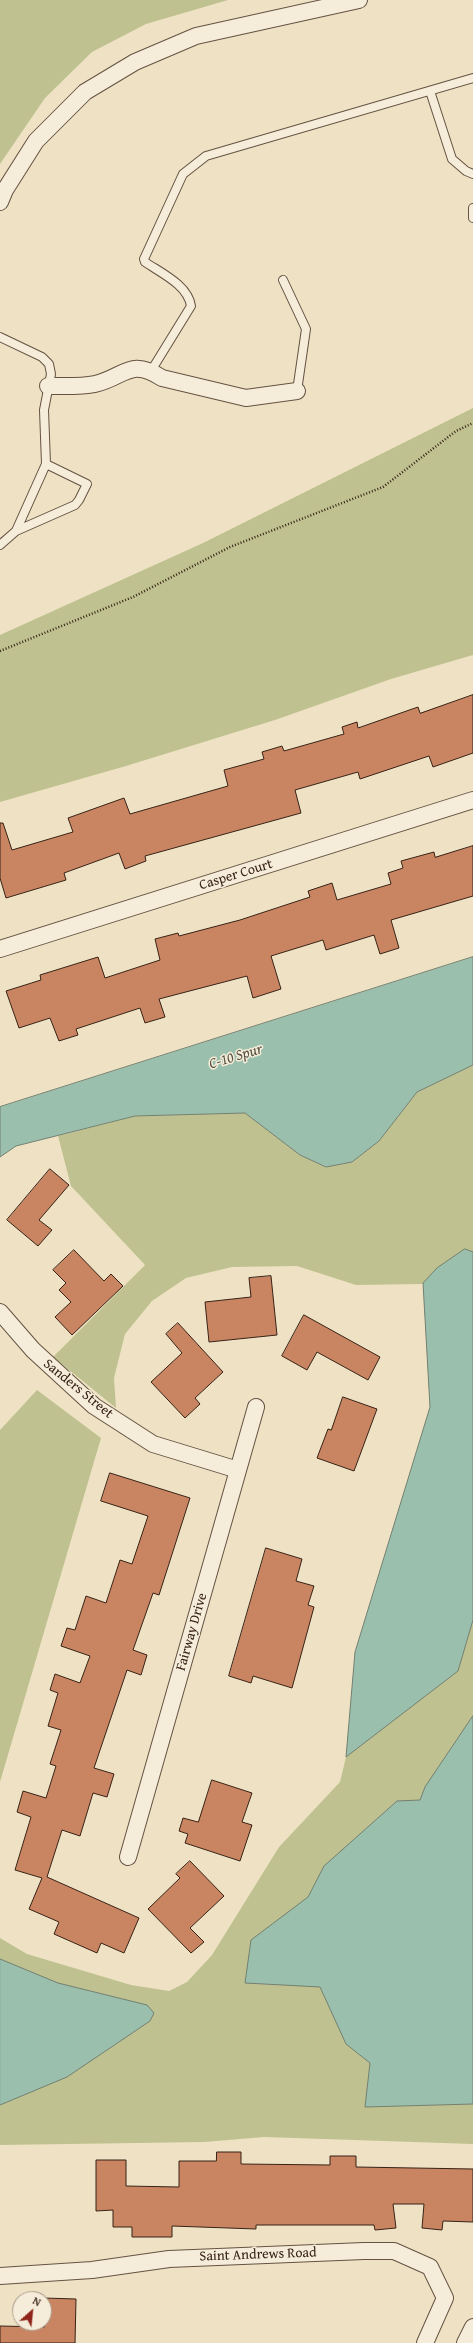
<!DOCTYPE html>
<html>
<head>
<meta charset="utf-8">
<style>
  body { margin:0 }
  #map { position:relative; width:473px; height:2343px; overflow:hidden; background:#efe2c4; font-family:"Gentium Book Plus",serif }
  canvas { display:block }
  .north { position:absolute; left:12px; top:2291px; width:40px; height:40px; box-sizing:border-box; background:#f5ecd9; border:1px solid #a99b8b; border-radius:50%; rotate:27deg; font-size:11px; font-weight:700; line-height:16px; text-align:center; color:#372217 }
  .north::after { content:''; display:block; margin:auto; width:14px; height:18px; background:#8f2418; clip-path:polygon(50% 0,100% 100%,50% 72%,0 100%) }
</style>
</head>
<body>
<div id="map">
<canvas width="473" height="2343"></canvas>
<div class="north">N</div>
</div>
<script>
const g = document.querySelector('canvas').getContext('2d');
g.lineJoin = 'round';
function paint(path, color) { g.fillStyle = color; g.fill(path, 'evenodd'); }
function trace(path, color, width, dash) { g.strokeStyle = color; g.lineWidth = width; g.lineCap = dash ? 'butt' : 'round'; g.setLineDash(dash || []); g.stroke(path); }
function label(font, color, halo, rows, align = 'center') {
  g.font = font + ' "Gentium Book Plus",serif'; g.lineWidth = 3; g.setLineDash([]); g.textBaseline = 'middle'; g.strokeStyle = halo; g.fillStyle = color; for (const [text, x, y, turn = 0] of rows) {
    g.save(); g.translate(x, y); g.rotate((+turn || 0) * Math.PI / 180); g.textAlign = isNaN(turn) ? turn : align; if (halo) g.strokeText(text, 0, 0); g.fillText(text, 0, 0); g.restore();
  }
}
paint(new Path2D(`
  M0,0h228l-82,24 -54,28 -47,46 -45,66z
  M473,408v247l-82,24 -116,41 -149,46 -126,36v-167l203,-92z
  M473,1065v1079l-209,-7 -59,5 -205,3v-207l27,16 104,31 38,6 18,-9 25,-27 67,-108 61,-65 6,-25 9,-105 75,-245 -7,-123 -67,1 -59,-19 -65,1 -46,11 -34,23 -27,33 -11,44 2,30 -63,-51 92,-92 -74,-79 -13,-50 77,-20 110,-3 55,42 26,12 26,-5 27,-21 38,-49z
  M37,1390l64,48 -101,344v-352z`), '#bfc290');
const water = new Path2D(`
  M473,957v108l-56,27 -38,49 -27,21 -26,5 -26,-12 -55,-42 -110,3 -119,30 -16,11v-50z
  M465,1249l8,3v368l-15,51 -112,86 9,-105 75,-245 -7,-124 14,-15z
  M473,1716v388l-108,3 5,-44 -24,-19 -26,-57 -75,-4 6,-43 57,-43 16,-31 73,-65 23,-1 5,-13z
  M0,1959l58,24 89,22 7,8 -4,8 -83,56 -67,28z`);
paint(water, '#9bbfad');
trace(water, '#738071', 1);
const building = new Path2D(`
  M473,695v58l-40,14 -4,-11 -69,23 -2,-7 -63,18 6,23 -156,43 1,5 -21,8 -6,-16 -55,20 2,7 -60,18 -6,-20v-55h3l9,27 61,-18 -5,-14 56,-20 6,16 98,-28 -4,-16 40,-11 -2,-7 20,-6 2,5 60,-17 -2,-7 15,-5 1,6 60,-21 2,6z
  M473,846v50l-82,24 8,28 -19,6 -6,-19 -48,15 -3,-10 -52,16 10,33 -28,9 -6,-22 -88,23 6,18 -20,6 -5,-15 -64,21 2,6 -19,6 -9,-23 -31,10 -13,-37 35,-11 -1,-5 58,-18 7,21 55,-18 -5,-21 23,-6 1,3 61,-16 70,-23 -2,-6 24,-8 5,17 54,-16 -3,-11 15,-5 -2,-7 33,-9 1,5z
  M50,1169l19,16 -30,35 13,10 -14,16 -31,-26z
  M74,1250l30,31 7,-7 12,12 -51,49 -17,-18 16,-15 -12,-12 7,-7 -13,-13z
  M271,1276l6,59 -68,7 -4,-40 46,-5 -2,-19z
  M304,1315l76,42 -12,23 -51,-28 -10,18 -25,-14z
  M178,1323l45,49 -28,26 5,6 -15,14 -34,-36 31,-29 -16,-19z
  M343,1397l34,12 -23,62 -37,-13 11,-29 3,1z
  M110,1473l80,25 -31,97 -6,-2 -20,57 14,5 -6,20 -14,-5 -33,98 20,6 -7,23 -14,-4 -13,43 -18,-6 -15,47 92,41 -15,35 -23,-10 -4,10 -43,-19 5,-12 -30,-13 13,-31 -27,-8 16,-53 -14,-5 6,-21 23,7 10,-32 -6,-2 11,-34 -13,-4 10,-33 -8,-3 5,-16 25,9 10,-27 -29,-10 6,-18 8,2 11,-34 20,7 14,-43 12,4 16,-48 -47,-15z
  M266,1548l36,11 -6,22 18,5 -6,19 6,2 -22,81 -39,-12 -2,7 -22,-7z
  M212,1780l40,13 -10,29 10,3 -12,36 -55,-18 3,-9 -9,-3 4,-13 15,4z
  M190,1861l34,35 -34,32 14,14 -13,11 -43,-44 32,-31 -4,-4z
  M217,2152h24v12l89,1v-9h26v11l117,2v53l-30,-1 -1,9 -20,-2 2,-24h-31l3,24 -21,2 -1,-5h-118v4l-84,-3v11h-40v-10h-19v-17l-17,1v-51h30v26l53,1v-26h37z
  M44,2298l32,1 -1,44h-75v-17l44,1z`);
paint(building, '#c98561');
trace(building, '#372217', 1);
const lane = new Path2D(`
  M430,91l22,68 14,12 7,3
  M473,208v10
  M283,280l23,49 -9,62
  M0,337l42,20 7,7 2,10 -7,36 2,54 -30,67 -16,14
  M151,371l40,-65c-3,-21 -30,-33 -46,-44l-1,-3 39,-85 23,-18 267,-78
  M16,531l59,-26 4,-5 8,-16 -41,-20`);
const street = new Path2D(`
  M0,202l5,-12 31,-49 49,-49 50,-30 61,-26 163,-36
  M48,386c15,0 33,1 47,-2 30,-7 35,-27 67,-6l84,20 51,-7
  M0,949l473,-149
  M0,1312l33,38 61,56 59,38 85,26
  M128,1857l128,-450
  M0,2276l92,-6 77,-11 195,-8h30l36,16 15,31 -20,45
  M465,2343l8,-16`);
trace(lane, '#655242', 10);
trace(street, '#655242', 18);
trace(new Path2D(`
  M0,651l133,-54 97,-50 153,-60 73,-56 17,-8`), '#372217', 2.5, [1, 2]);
trace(lane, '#f5ecd9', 8);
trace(street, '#f5ecd9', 16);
label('14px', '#372217', '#f5ecd9', [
  ["Casper Court",236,875,-17],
  ["Sanders Street",78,1389,39],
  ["Fairway Drive",192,1632,-74],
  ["Saint Andrews Road",258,2255,-2]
]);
label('italic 15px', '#555144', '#f5ecd9', [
  ["C-10 Spur",236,1057,-17]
]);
</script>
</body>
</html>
